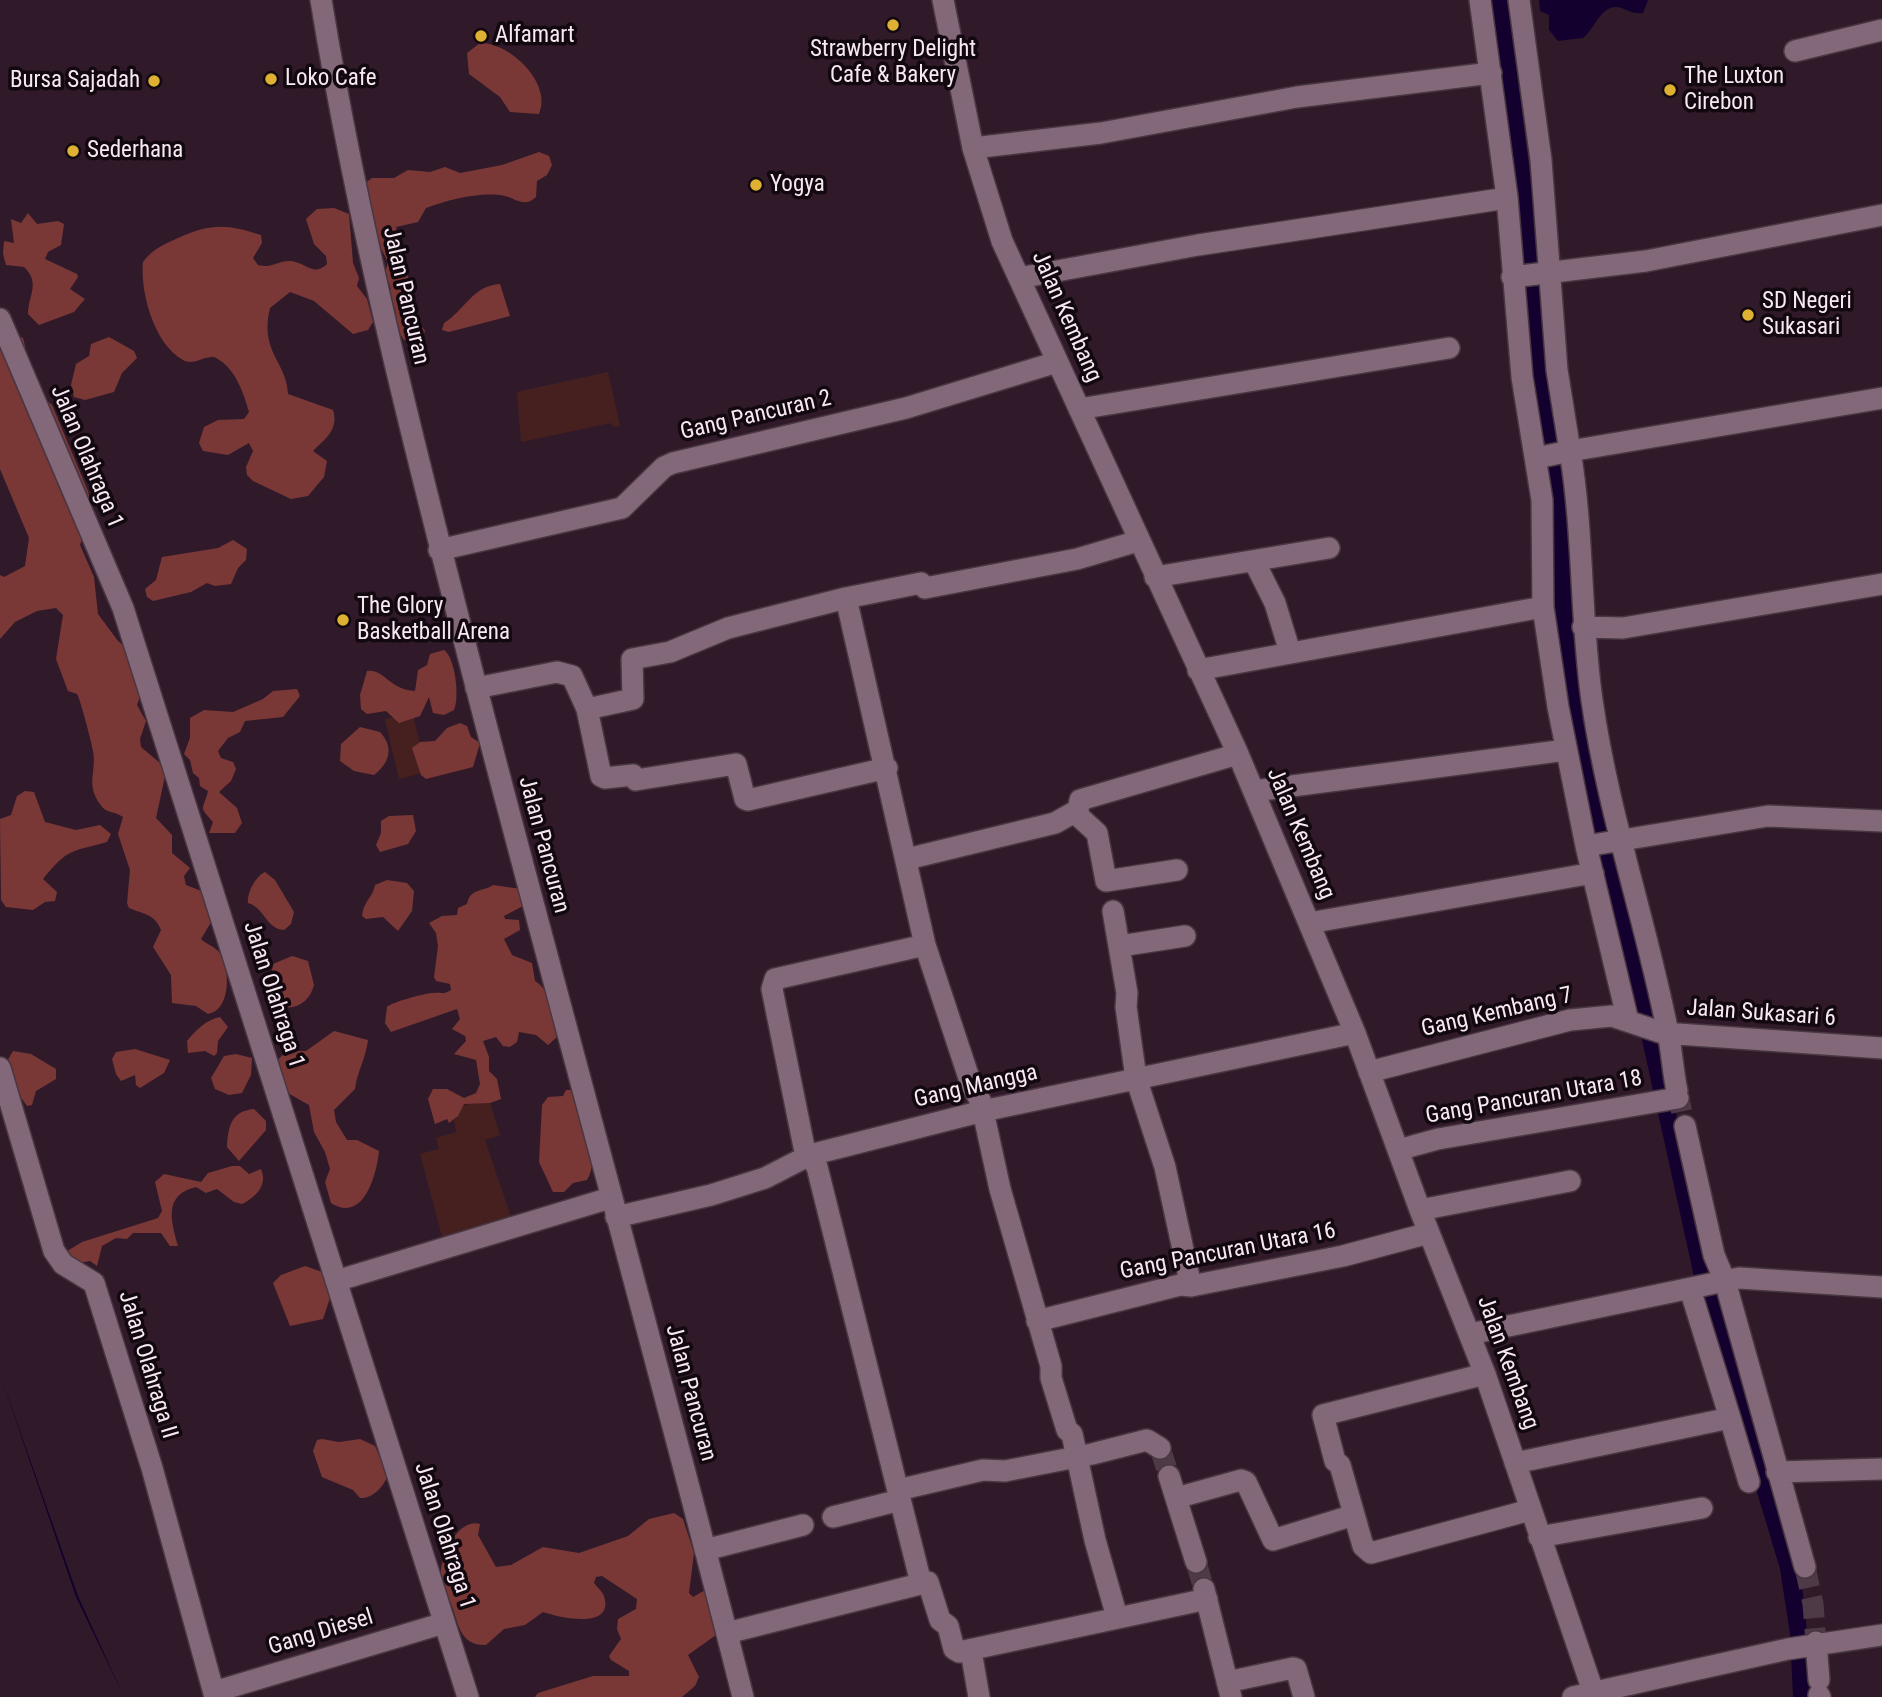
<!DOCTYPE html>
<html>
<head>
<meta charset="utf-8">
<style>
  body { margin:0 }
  canvas { display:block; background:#301a29 }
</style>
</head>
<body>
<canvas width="1882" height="1697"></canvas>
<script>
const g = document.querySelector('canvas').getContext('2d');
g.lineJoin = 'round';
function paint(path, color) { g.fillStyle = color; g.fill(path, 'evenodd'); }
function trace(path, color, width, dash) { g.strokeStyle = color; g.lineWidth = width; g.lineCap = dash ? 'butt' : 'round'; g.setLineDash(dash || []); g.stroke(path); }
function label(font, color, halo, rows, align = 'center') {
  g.font = font + ' "Roboto Condensed",sans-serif'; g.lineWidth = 7; g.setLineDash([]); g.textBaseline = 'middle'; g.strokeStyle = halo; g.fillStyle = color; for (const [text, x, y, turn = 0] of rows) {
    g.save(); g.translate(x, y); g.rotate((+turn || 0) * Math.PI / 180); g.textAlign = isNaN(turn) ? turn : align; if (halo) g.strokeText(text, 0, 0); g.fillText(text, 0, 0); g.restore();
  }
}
paint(new Path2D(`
  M608,372l12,54 -7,1 -2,-4 -90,19 -4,-50z
  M413,714l13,58 -27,7 -14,-60z
  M483,1101l7,2 10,32 -15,5 27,80 -69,20 -23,-86 19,-5 -3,-11 20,-6 -2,-11 7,-15z`), '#46201f');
paint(new Path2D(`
  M480,43c29,-1 73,40 59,71l-29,-2 -10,-15 -31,-23 -2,-21z
  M539,152l10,4 3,9 -5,10 -10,6 -1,16c-12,11 -19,2 -31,-1 -23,-5 -57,4 -79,12l-8,14 -22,5 23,95 6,9 -4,11 -17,-2 -6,-9 -3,-22 -10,-7 1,-10 5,-3 -6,-16 3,-11 -16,-31 -8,-47 8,-6h22l14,-8 22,2 15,-5 15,6 42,-8z
  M334,208l15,6 4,49 6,15 -2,8 10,13 6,23 -5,8 -15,4 -39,-33 -24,-9 -20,16c-11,44 17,54 18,86l45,16c6,20 -8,29 -20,41l14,10 -3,16 -16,19 -17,3 -38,-18 -6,-6 -1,-8 7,-16 -4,-8 -21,12 -25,-4 -4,-8 5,-16 14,-7 26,-1 5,-7c-6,-21 -14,-45 -35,-55 -11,-1 -21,9 -31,3 -29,-16 -43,-68 -40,-98 11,-14 20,-17 35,-24 33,-15 49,-14 83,-3l1,8 -9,15 5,7c13,4 21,-5 33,-4 16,2 22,16 36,3l-1,-8 -12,-12 -8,-25 11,-10z
  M28,213l9,11 21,-3 6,3 -3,21 -13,7 -3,7 32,15 1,3 -8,12 15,10 -11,13 -35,13 -11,-11c0,-18 13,-31 -4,-47l-18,-2 -3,-11 1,-13 10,2 -3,-24 10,4z
  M500,284l10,32 -61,16 -7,-2 2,-7c21,-13 28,-37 56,-39z
  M0,327l23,11 14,55 15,12 36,86 4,18 -12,36 14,32 4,37 20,27 11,9 13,41 -5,14 9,16 -6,18 1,8 19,16 5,13 -9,42 16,17v18l18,15 -6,8 2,9 18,7 9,27 -12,20c5,5 13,7 18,13 12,17 12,58 -11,62l-12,-8 -24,-3 -1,-28 -18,-28 8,-17c-6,-16 -18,-16 -32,-22l-2,-5 3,-33 -12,-36 5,-17c-6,-5 -15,-4 -20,-9 -19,-23 -6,-34 -10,-57 -1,-7 -13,-53 -16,-57l-9,-3 -12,-32 7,-44 -7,-7 -19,3 -22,11 -15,17v-64l4,2 21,-11 4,-28 -29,-69z
  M109,337l25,14 3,7 -15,15 -8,19 -29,8 -11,-3 -3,-12 5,-21 13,-8 2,-12z
  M233,540l14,9 -1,11 -8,8 -7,16 -16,2 -8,-3 -16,9 -38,9 -6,-4 -2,-8 11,-9 6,-23 56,-9z
  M444,650c11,7 16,47 10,60l-10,5 -11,-2 -4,-16 -9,19 -21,7 -13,-12 -19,3 -6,-5 -1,-14 7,-24c18,-2 22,19 48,20l3,-21 9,-5 3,-11z
  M297,689l3,7 -17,21 -38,4 -5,11 -12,6 -10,13 3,7 12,4 3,7 -5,12 -12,11 18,16 5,15 -7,10h-26l4,-11c-15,-17 -10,-11 -5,-31l-8,-5 -1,-8 -6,-5 -3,-13 -6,-6 6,-16v-20l14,-8 29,2 30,-13 10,-8z
  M460,723l7,3 4,11 9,6 -7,24 -47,12 -5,-4 -9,-27 8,-6 15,-1 12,-13z
  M360,727l20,5c14,15 10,31 -6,43l-20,-4 -14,-10 1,-17z
  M25,791l9,1 11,30 31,8 24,-5 11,9 -4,8c-36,10 -39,6 -64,37l14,13 -2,9 -10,1 -12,8 -27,-3 -5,-7 -1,-81 11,-4 6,-19z
  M413,815l3,16 -8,13 -28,8 -4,-7 5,-12v-12l8,-5z
  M265,872l10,8 19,32 -3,12 -7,6c-18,-1 -19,-22 -36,-27 -1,-10 7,-26 17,-31z
  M387,880l20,3 7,8 -2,20 -14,20 -15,-14 -17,2 -4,-3c1,-14 11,-19 13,-31z
  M493,885l28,4 2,17 -19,10 1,3 14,1 1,10 -16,9 8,16 20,8 3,18c17,10 19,37 23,55l-10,9 -12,-10 -17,-3 -2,10 -7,5 -7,-1 -7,-9 -13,4 6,16v14l8,8 4,20 -11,4 -26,1 -6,12 -9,7 -2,-4 -12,5 -7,-25 5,-10h14l17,9 12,-5 4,-9 -4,-24 -22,-6 12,-13 -1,-5 -13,-7 8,-10 -3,-10 -66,23 -6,-9 2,-16c5,-5 39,-14 46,-14 9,-1 10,2 18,-3l-1,-6 -14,-3 -2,-4 4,-31 -2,-13 -7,-10 13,-7 15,-1 1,-7 9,-4c3,-16 16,-12 26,-19z
  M292,956l16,5 6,24c-5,19 -22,28 -40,19l-6,-11 5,-29z
  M220,1017l8,10 -10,14 -1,12 -3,3 -9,-5 -17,2 -1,-12c8,-10 20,-22 33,-24z
  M334,1031l34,9c-2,18 -11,32 -13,49l-21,21 2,12 11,18h10l22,11c-2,22 -15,73 -48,52l-6,-21 5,-13 -5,-17 -11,-20 -5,-27 -23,-13 -9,-31 9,-10h20z
  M135,1049l35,11 -6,13 -24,15 -4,-3 -1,-10 -14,6 -5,-7 -4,-15 4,-7z
  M13,1051l18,3 25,15v10l-20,12 -4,14 -5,1 -5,-7 -9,-3 -7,-33z
  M236,1054l16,4 -1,17 -9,18 -13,2 -14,-6 -4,-11 13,-22z
  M566,1090h11c6,26 25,66 10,90l-14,3 -9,9h-11l-14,-30 3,-57 6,-8 15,-1z
  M254,1109l12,12v9l-27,31 -12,-14c1,-20 4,-36 27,-38z
  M232,1166h8l9,8 12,-5c7,16 -5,28 -19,35l-8,-2 -17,-13 -11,4 -10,-6c-33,8 -25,34 -18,59h-8l-9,-13h-28l-6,6 -11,-1 -14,8 -5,20 -7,-5 -11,2 -15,-10 18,-11 76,-24 4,-7 -7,-29 9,-8 37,8 7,-9z
  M305,1266l20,7 5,25 -7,21 -33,7 -17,-43 8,-8z
  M322,1439l17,3 21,-3 15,7 13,29c-4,11 -15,24 -28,23l-7,-8 -31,-13 -9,-26 4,-11z
  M674,1513l9,6 11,34 -5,40 4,4 14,-8 16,41 -35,25 11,22 -4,9 -13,11h-147l3,-4 55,-17h36v-5l-18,-11 -2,-4 12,-17 -4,-10 1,-10 18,-10 1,-10 -35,-23 -6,1 -2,6c3,4 8,8 10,13 11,35 -47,21 -61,16l-18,13 -21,4 -18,16c-27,1 -27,-22 -35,-41 -3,-8 -9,-17 -10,-25 -3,-19 16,-62 39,-55l-2,11 18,32 15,-2 32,-18 36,6 49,-17 21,-17z`), '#793736');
paint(new Path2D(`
  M1487,0h21l58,457 10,168 -3,9 8,56 103,459 116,418 14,130h-21l-3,-63 -10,-65 -82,-274 -58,-264 -48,-194 -42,-226 -18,-230z
  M1539,0h109l-5,13c-12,2 -16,-5 -27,-6 -16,0 -22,23 -33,31l-25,3 -9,-11v-15l-9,-4z
  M0,1374l78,222 46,101 -48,-100z`), '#13002e');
trace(new Path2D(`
  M1677,1091l8,35
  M1160,1448l9,28
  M1196,1562l8,27
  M1805,1567l8,37 3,38`), '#4e3947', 21, [21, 10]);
const minor = new Path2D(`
  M321,0c38,232 96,458 155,686 87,337 182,673 267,1011
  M943,0l30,148 29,93 236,513 117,279 65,177 65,164 110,323
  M1480,0l27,197 15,180 20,123 1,107 15,100 28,139 42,175
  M1519,0l22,160 16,210 13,81 -34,7
  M1795,51l87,-21
  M973,148l128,-15 196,-36 194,-24
  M1512,277l134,-16 236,-46
  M1019,278l179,-33 309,-47
  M0,319l123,289 345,1089
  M1079,409l370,-61
  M439,550l183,-42 42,-41 9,-4 233,-55 151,-46
  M1254,561l21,42 15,49
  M1155,577l174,-29
  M846,598l75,-15 4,5 152,-29 61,-18
  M1583,627l40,1 259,-44
  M1198,670l345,-63
  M476,688l81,-16 15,4 15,33 46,-10 -1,-40 38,-7 58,-24 118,-30 79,347 46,139 10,18 19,87 51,177v12l16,52 5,4 23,106 22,77
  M587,709l14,67 4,2 28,-3 3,5 100,-16 9,35 3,1 139,-32
  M1254,791l312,-41
  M1074,812l23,21 9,48 71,-11
  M1586,846l182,-30 114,5
  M907,859l148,-36 23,-13 2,-10 158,-46
  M1113,911l14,82 -1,14 10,71 29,89 26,119
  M1309,923l284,-50
  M1120,946l65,-10
  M0,1068l54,183 9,13 31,19 58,185 63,229
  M1369,1072l201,-52 42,-4 51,17 219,15
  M1677,1091c-4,-19 -5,-39 -9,-58 -22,-112 -60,-220 -76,-333 -12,-83 -8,-166 -22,-249l312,-53
  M1685,1126l29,129 11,26 80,286
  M1398,1150l40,-11 240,-41
  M1420,1210l150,-29
  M616,1217l95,-22 54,-17 45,-23 173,-44 372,-78
  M336,1281l274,-83
  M1690,1289l40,129
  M1037,1321l143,-36 11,1 152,-30 86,-23
  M1470,1334l269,-56 143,9
  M1485,1374l-162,41 12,46 5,4 23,81 8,7 159,-43
  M1515,1463l215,-45 19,64
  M1777,1472l105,-3
  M1169,1476l27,86
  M898,1490l85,-20 22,1 87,-17 55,-14 13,8
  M1176,1498l65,-18 5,2 27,58 81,-25
  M833,1517l67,-17
  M1539,1537l163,-29
  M705,1550l98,-25
  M921,1583l-104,-416 -13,-20 -32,-158 3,-10 150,-34
  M1204,1589l27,108
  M727,1633l201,-51 12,38 8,6 6,23 5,3 248,-53
  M1816,1642l3,38
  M971,1651l8,46
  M1227,1682l66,-14 3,1 8,28
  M214,1692l230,-69
  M1819,1695l1,2
  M1573,1697l215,-48 94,-14`);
trace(minor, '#483642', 24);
trace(minor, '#836879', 21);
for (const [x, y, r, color] of [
  [893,25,7,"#deb133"],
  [481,36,7,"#deb133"],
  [271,79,7,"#deb133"],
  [154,81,7,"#deb133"],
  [1670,90,7,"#deb133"],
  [73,151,7,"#deb133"],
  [756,185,7,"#deb133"],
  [1748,315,7,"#deb133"],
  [343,620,7,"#deb133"]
]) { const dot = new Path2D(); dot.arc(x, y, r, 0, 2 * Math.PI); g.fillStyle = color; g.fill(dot); trace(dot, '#12080f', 2.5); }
label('23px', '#f8e8f2', '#12080f', [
  ["Alfamart",495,36],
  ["Strawberry Delight",893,50,"center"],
  ["Cafe & Bakery",893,76,"center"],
  ["The Luxton",1684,77],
  ["Cirebon",1684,103],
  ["Loko Cafe",285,79],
  ["Bursa Sajadah",140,81,"right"],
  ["Sederhana",87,151],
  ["Yogya",770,185],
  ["SD Negeri",1762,302],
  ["Sukasari",1762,328],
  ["The Glory",357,607],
  ["Basketball Arena",357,633]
], 'left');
label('23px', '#f8e8f2', '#12080f', [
  ["Jalan Pancuran",405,296,77],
  ["Jalan Kembang",1066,317,66],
  ["Gang Pancuran 2",756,416,-13],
  ["Jalan Olahraga 1",86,457,67],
  ["Jalan Kembang",1300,834,67],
  ["Jalan Pancuran",543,845,75],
  ["Jalan Olahraga 1",273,995,72],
  ["Gang Kembang 7",1497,1013,-13],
  ["Jalan Sukasari 6",1761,1014,4],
  ["Gang Mangga",976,1087,-13],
  ["Gang Pancuran Utara 18",1534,1098,-10],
  ["Gang Pancuran Utara 16",1228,1252,-11],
  ["Jalan Kembang",1507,1363,70],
  ["Jalan Olahraga II",147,1365,73],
  ["Jalan Pancuran",690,1393,75],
  ["Jalan Olahraga 1",444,1536,72],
  ["Gang Diesel",321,1633,-17]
]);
</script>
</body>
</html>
